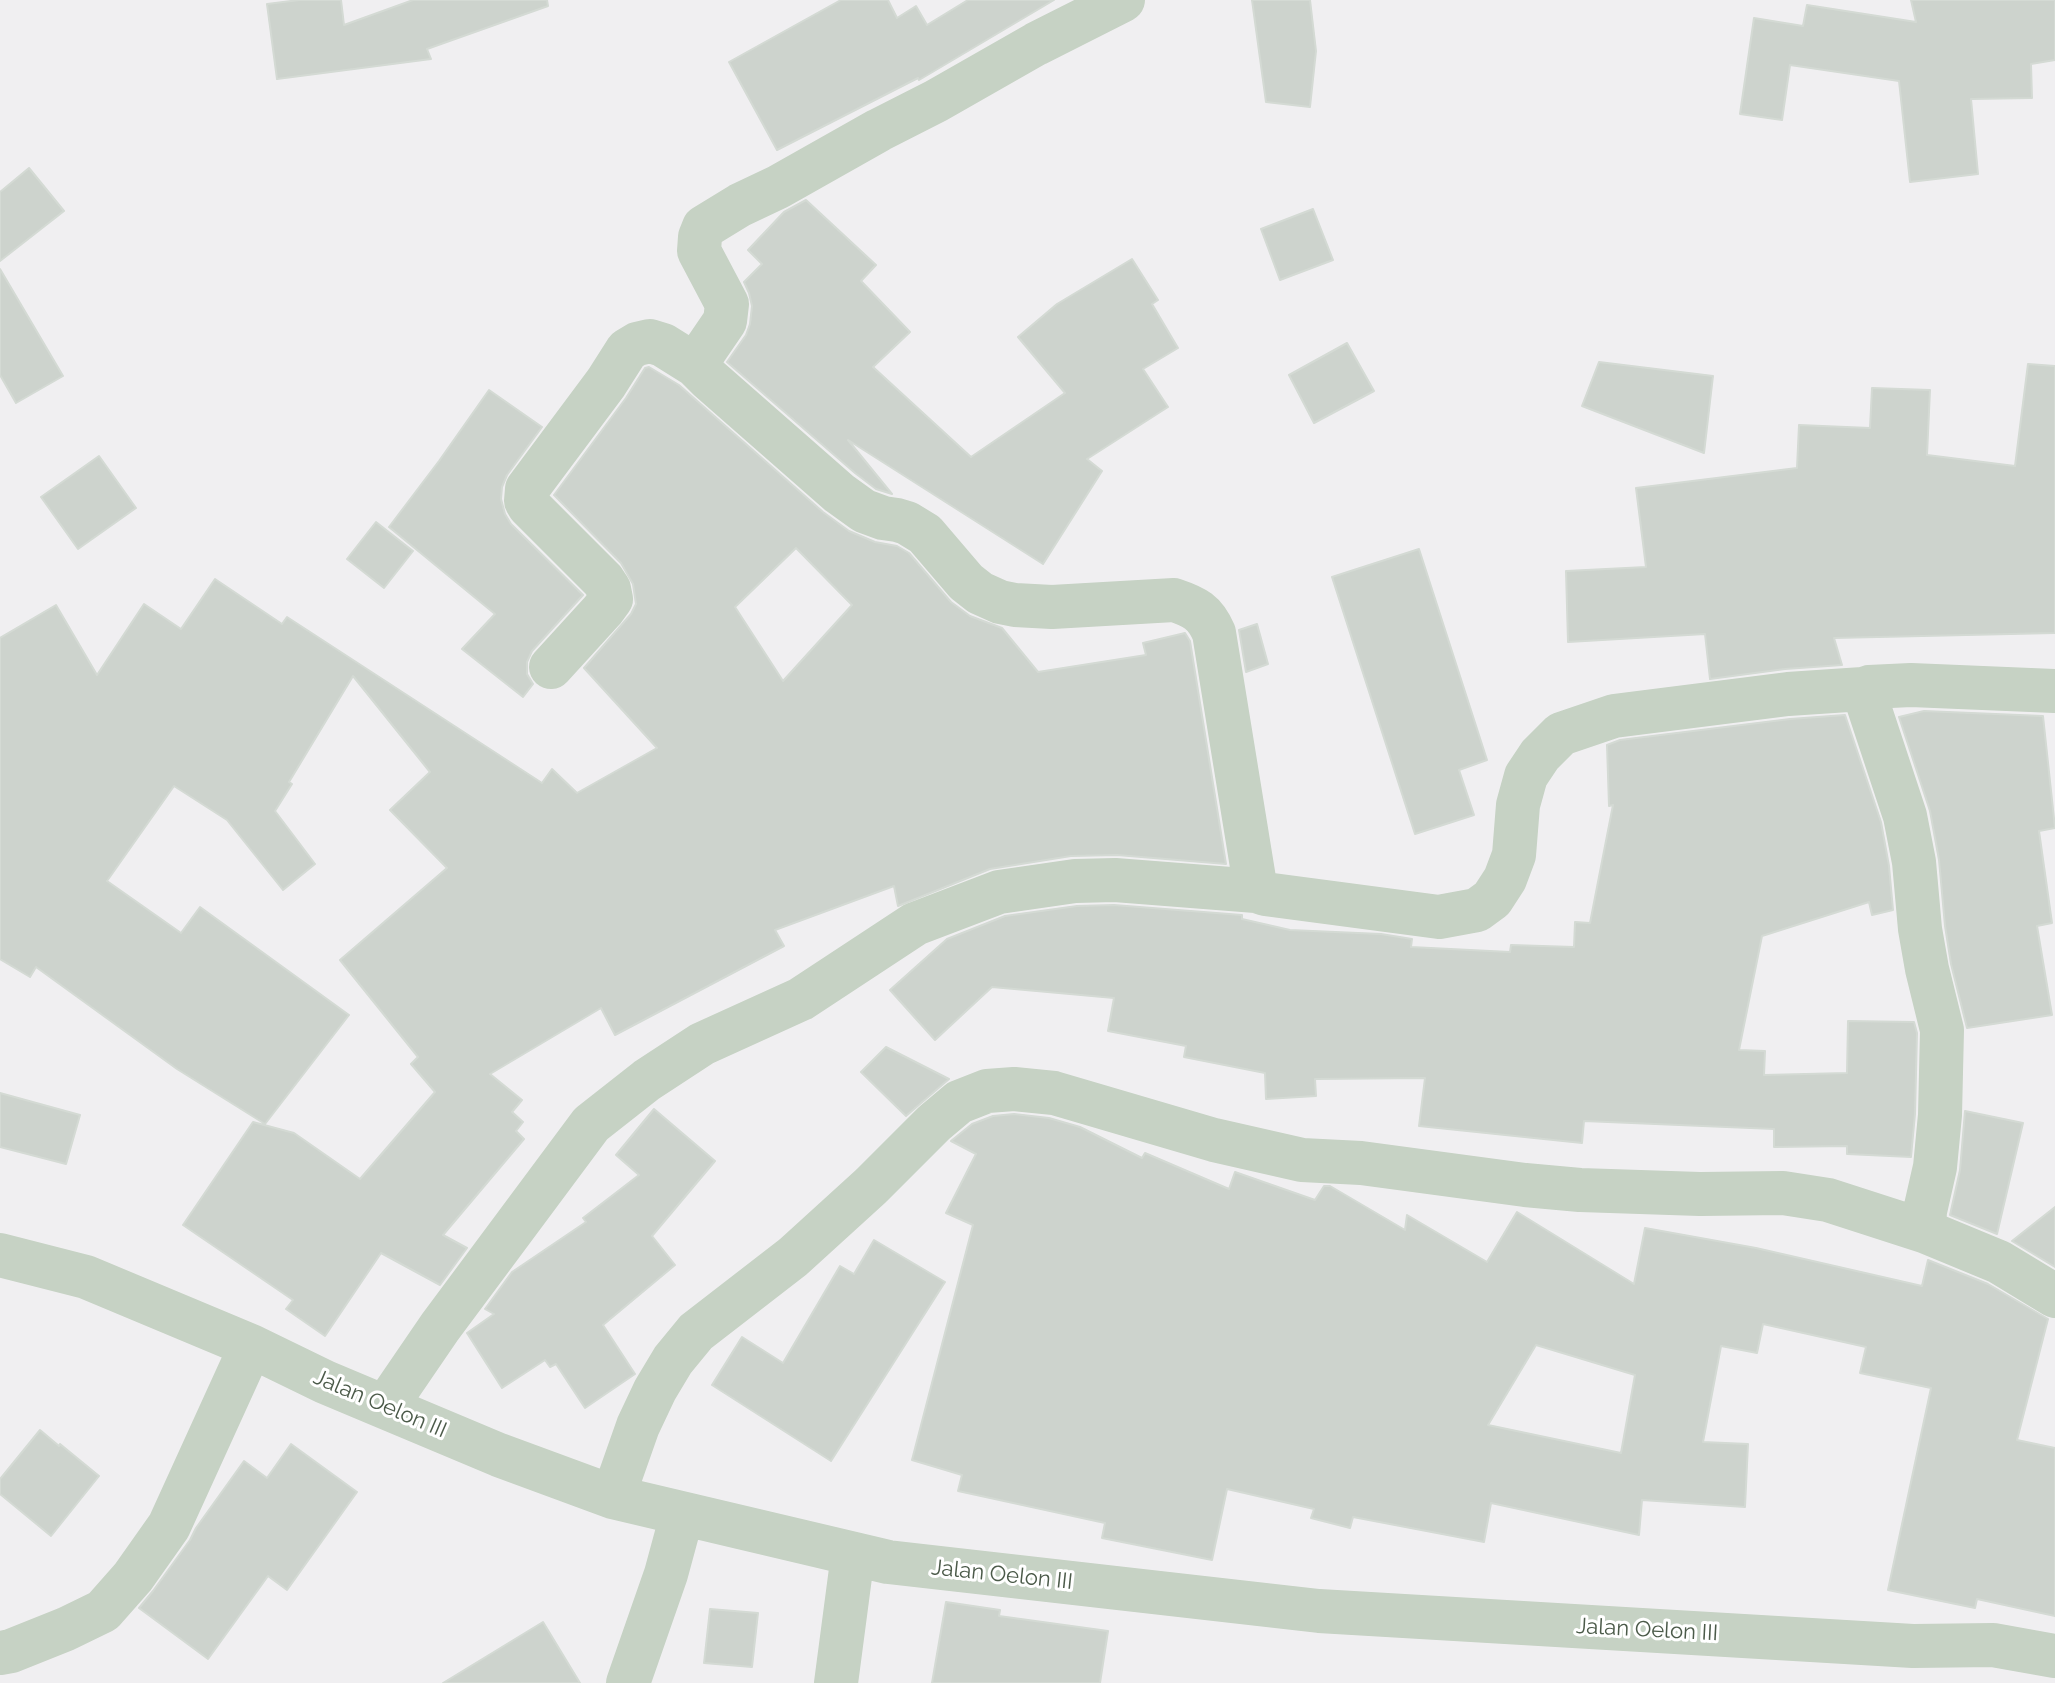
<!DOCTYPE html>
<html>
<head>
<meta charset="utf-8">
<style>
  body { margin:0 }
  canvas { display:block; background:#f0eff1 }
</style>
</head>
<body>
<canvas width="2055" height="1683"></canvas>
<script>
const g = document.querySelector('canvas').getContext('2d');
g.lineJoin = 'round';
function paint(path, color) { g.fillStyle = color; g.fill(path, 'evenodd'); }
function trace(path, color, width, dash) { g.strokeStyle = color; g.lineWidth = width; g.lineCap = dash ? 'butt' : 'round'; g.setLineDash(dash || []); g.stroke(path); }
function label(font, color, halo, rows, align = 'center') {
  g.font = font + ' Raleway,sans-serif'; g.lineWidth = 6; g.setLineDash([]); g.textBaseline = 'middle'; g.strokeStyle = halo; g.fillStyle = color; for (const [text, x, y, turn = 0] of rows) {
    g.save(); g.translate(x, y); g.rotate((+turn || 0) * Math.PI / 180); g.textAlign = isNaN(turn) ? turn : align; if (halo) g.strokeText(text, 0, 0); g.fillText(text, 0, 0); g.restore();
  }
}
const building = new Path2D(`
  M299,0h42l3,25 69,-25h134l1,6 -121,43 4,10 -154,20 -10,-75z
  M841,0h47l9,18 19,-12 11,19 41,-25h86l-135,80 -1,-2 -141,72 -48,-88z
  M1252,0h58l6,51 -6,56 -44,-5z
  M1911,0h144v60l-24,4 1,34 -61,1 7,75 -68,8 -11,-101 -109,-16 -8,55 -42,-6 14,-96 49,8 4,-21 109,17z
  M29,168l35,43 -64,50v-69z
  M806,200l70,65 -15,16 49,51 -37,35 98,90 94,-64 -47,-56 39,-33 75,-45 26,41 -6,4 26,44 -35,21 25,38 -81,52 15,12 -59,93 -195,-124 44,54 -16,-5 -21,-16 -128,-111 19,-27 4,-11 2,-18 -3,-13 -5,-11 18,-18 -14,-14 36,-38z
  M1313,209l20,51 -53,20 -19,-51z
  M0,269l63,107 -47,27 -16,-28z
  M1347,343l27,48 -60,32 -25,-48z
  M1599,362l114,14 -9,77 -122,-47z
  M2028,364l27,2v267l-221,5 8,27 -57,4 -75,10 -5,-45 -137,8 -2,-71 80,-4 -10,-79 161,-20 2,-43 71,3 2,-40 58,2 -3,65 88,11z
  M649,367l30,18 144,127 26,19 26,11 22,4 12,7 42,49 19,14 32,12 36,44 108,-17 -3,-12 42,-10 5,8 36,223 -109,-9 -46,1 -81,13 -92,37 -4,-20 -119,44 9,16 -169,89 -14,-27 -111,66 32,26 -10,12 11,10 -7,9 8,8 -81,96 24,13 -27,37 -59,-32 -56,83 -39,-27 7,-9 -110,-75 70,-103 41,11 66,46 75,-87 -24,-28 7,-7 -78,-97 107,-92 -57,-58 40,-38 -77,-96 -64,106 3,2 -17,27 40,53 -32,26 -56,-70 -53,-34 -67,95 74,52 19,-26 149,108 -84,109 -88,-55 -141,-102 -6,10 -30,-18v-321l56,-33 41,70 47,-71 37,25 34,-50 67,45 5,-7 255,166 10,-14 25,24 80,-45 -73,-80 47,-54 5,-10 -3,-20 -12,-21 -67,-68 72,-97 19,-30zM796,548l56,57 -69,76 -48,-74z
  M489,390l53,37 -35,48 -5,12 -1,12 4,15 6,10 72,71 -51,56 -5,11v12l6,10 -10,13 -61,-48 33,-35 -106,-87 50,-66z
  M99,456l37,52 -58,41 -37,-52z
  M376,522l37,29 -29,37 -37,-29z
  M1419,549l68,211 -28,10 15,45 -59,19 -83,-257z
  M1257,624l11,40 -22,8 -7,-42z
  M1924,711l119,5 12,112 -16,3 13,92 -15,3 15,89 -85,13 -16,-64 -6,-38 -6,-66 -9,-49 -31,-94z
  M1845,715l36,107 8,44 4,44 -21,5 -3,-13 -107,34 -23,114 26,1 -1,24 83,-2 1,-52 66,1 3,11 -2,81 -4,43 -64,-3v-8l-73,1v-18l-190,-8 -2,22 -163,-17 6,-48 -110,1 1,17 -50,3 -1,-26 -81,-16 2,-11 -78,-15 6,-33 -122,-11 -57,53 -45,-50 57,-51 58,-23 72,-10 37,-1 128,10v4l48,11 91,4 31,5 -1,8 99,5 1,-7 63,2 1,-25 15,1 23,-118 -4,1 -2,-61 13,-5 170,-21z
  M886,1047l63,32 -43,37 -45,-44z
  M0,1093l80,22 -14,49 -66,-17z
  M654,1109l61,52 -63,75 23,29 -72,60 32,49 -50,34 -29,-44 -6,3 -5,-7 -43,28 -35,-55 27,-19 -9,-5 27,-37 74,-50 -3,-4 56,-43 -23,-20z
  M1965,1111l58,12 -26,111 -47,-19 10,-45z
  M1014,1114l35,4 31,9 62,31 3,-5 84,36 6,-17 80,28 9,-14h6l75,44 2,-15 80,47 30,-50 117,72 11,-56 111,20 166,38 6,-26 60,24 60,35 -31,121 38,8v168l-78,-17 -2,9 -87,-18 43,-202 -71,-15 6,-26 -103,-23 -6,29 -36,-7 -18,96 45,2 -3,63 -103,-7 -3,35 -148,-32 -7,39 -131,-25 -3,11 -39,-10 3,-9 -87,-20 -15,71 -110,-22 3,-15 -147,-32 4,-16 -50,-15 61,-235 -27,-12 30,-59 -25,-13 21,-17 21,-8zM1536,1345l99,30 -14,78 -133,-28z
  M2055,1207v60l-43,-26z
  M874,1240l71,42 -114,179 -119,-76 30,-48 41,26 57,-97 14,8z
  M40,1430l19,16 1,-2 39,32 -48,60 -51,-42v-15z
  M291,1444l66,48 -70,98 -19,-14 -60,83 -69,-51 14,-17 37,-51 6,-12 48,-67 23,17z
  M946,1602l54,8 -1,6 109,15 -8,52h-168z
  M710,1609l48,4 -6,54 -48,-4z
  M543,1622l37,61h-137z`);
paint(building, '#cdd3cd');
trace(building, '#d4dad4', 2);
trace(new Path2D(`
  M1123,0l-87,44 -100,57 -57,29 -101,57 -38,18 -36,22 -4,10 -1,14 28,53 -2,17 -30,44 14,14 130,114 25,18 19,7 14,2 10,3 18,11 41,48 14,11 20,9 15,3 37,2 122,-7c21,7 31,12 40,33l42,258
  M551,667l52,-57 8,-11 -2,-10 -6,-9 -74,-74 -3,-5 1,-12 79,-106 21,-33 10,-6 13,-3 13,4 32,20
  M1863,689l42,127 9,46 6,67 7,40 15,61 -2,85 -5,52 -10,44 -1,20
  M0,1255l86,22 165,69 74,36 174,73 114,42 275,65 431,49 594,35 80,-1 62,11
  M386,1406l54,-79 151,-203 56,-44 55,-36 99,-45 114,-75 84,-32 76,-11 40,-1 141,11 9,3 174,23 38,-7 15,-11 13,-20 9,-24 4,-50 8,-29 14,-21 21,-21 53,-18 174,-22 75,-5 6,-2 42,-2 144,6
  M613,1497l25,-71 17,-36 18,-30 23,-28 97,-75 78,-71 63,-63 25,-21 28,-11 27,-2 40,4 160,47 88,20 59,3 164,22 55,5 120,4 83,-1 45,7 96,31 75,31 56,34
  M0,1653l11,-2 55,-22 37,-18 30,-34 36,-51 82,-180
  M628,1683l38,-109 16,-59
  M836,1683l17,-129`), '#c6d2c4', 44);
label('22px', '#4b5a49', '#fff', [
  ["Jalan Oelon III",380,1404,23],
  ["Jalan Oelon III",1002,1575,6],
  ["Jalan Oelon III",1647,1630,3]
]);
</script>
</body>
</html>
